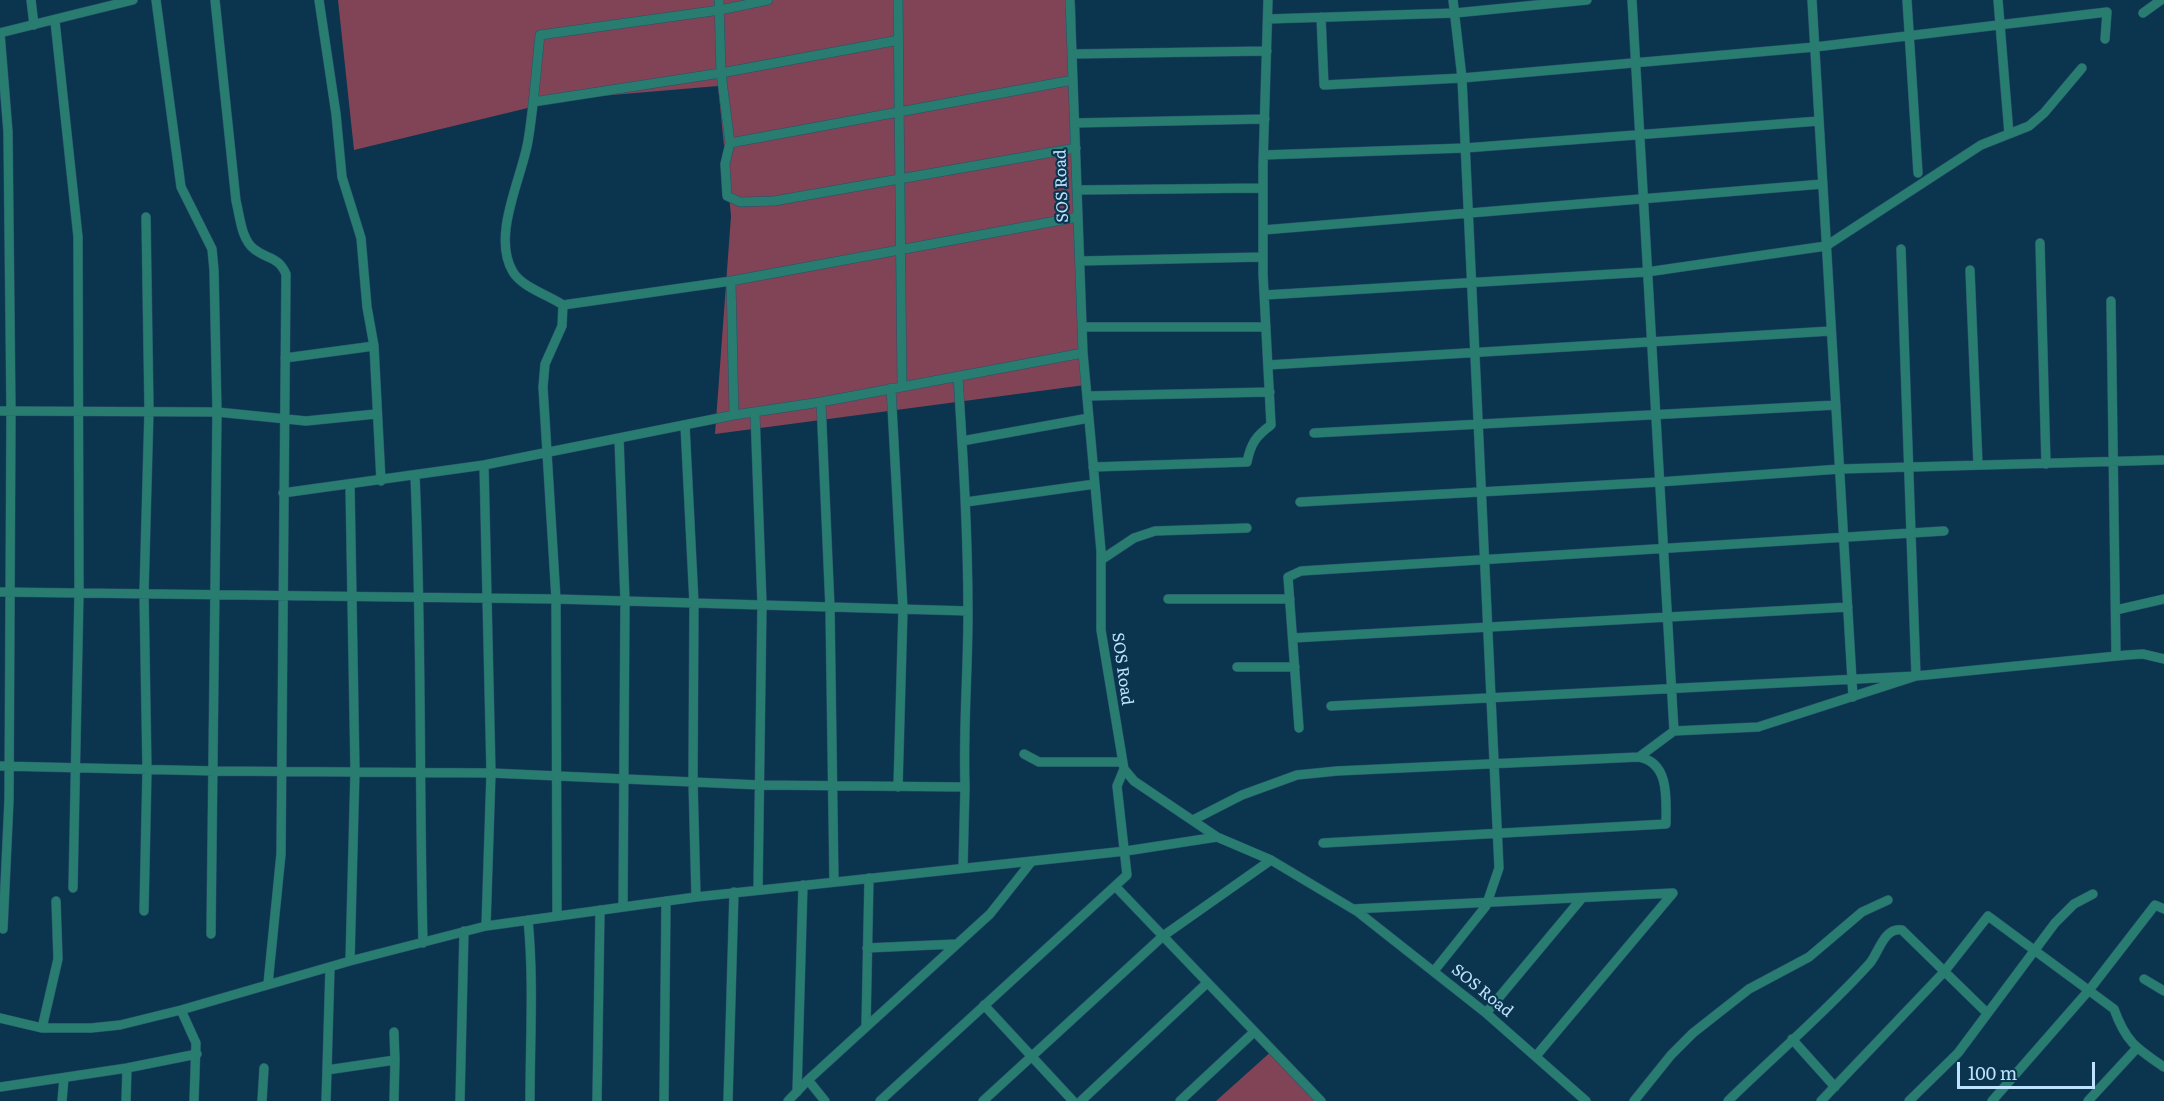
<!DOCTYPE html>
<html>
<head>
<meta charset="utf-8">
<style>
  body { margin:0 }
  #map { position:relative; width:2164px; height:1101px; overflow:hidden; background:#0b344e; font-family:Literata,serif }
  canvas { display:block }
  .scale { position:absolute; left:1957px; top:1062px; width:138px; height:27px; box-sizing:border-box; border:3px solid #bfe2fe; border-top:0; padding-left:8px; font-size:18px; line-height:21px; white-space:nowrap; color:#bfe2fe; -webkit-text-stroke:4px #0b344e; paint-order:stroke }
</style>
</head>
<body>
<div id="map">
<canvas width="2164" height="1101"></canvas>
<div class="scale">100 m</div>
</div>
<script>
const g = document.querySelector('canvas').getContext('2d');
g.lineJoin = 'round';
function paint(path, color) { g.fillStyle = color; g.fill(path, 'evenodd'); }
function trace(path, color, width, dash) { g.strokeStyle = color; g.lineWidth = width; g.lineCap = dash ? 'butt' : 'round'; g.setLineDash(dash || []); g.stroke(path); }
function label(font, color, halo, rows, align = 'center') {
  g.font = font + ' Literata,serif'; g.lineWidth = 4.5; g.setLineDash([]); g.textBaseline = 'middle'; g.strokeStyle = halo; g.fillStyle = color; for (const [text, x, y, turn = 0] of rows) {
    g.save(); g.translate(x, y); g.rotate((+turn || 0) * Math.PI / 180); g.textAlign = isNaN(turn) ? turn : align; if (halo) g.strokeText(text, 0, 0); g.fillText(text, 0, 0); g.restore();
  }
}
paint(new Path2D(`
  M338,0h737l10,385 -370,49 16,-218 -13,-130 -153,13 -211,51z
  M1274,1049l47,52h-105z`), '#804456');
const minor = new Path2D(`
  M31,0l3,25
  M156,0l25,187 31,62 2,21 3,142 -6,522
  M215,0l21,201c4,15 5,38 18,48 14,11 24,7 32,25l-5,580 -13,130
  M319,0l17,114 6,63 19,61 6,69 7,39 7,135
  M719,0l2,73 9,70 -5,21 2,32 13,6 34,-1 302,-53
  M898,0l4,386
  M1070,0l13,353 18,198v79l23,139 10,12 83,56 54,23 87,52 128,101 100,88
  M1632,0l42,731
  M1812,0l41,697
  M1907,0l11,173
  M1998,0l11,134
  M2143,13l18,-13
  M1321,17l3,68 138,-7 353,-31 292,-35 -2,27
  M1268,19l187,-6 132,-13
  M55,21l23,216 1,356 -6,295
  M0,33l8,99 3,279 -2,389 -6,129
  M0,33l133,-33
  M1072,54l195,-3
  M533,102l188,-29 178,-33
  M1075,123l190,-4
  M730,143l343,-63
  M1264,155l201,-7 354,-27
  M1077,190l186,-2
  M1263,230l560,-46
  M2040,243l6,221
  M1080,261l183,-4
  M1970,270l8,195
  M731,281l3,134
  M1265,295l382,-23 179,-26 155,-101 48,-19 15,-13 38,-45
  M2111,301l5,355
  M563,305c-15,-10 -41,-18 -50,-33 -22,-36 9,-94 15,-131 6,-35 8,-71 12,-106l180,-25 48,-10
  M1082,327h184
  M285,358l89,-12
  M1268,365l563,-34
  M958,376c5,79 10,158 10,238 0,58 -5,115 -3,173
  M891,388l12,221 -5,178
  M1087,396l183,-4
  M821,402l9,206 4,274
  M0,411l217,1 89,9 70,-7
  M755,413l7,191 -4,286
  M685,425l9,178 -1,178 3,116
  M1314,433l522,-28
  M619,438l6,163 -2,306
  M962,441l127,-23
  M484,465l7,308 -5,153
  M1093,467l154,-5c4,-19 9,-26 24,-37l-8,-151v-108l5,-166
  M415,476c7,155 4,311 8,467
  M283,493l201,-28 250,-50 87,-13 262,-49
  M966,502l129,-18
  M1300,502l359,-20 181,-13 324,-9
  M1101,560l33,-22 21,-7 92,-3
  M0,592l556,7 412,12
  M1168,599h122
  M2116,610l48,-11
  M1293,638l555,-31
  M1237,667h58
  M1331,706l585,-30 211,-21 16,-1 21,5
  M1299,728l-11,-151 13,-6 643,-40
  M1024,754l15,8h83
  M1639,757l35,-26 84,-4 158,-51 -15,-427
  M0,766l215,5 276,2 269,12 205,2 -2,81
  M1193,820l49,-25 55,-20 40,-4 302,-14c31,6 27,42 27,67l-343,19
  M1115,886l206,215
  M1353,909l320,-16 -137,163
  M144,911l3,-141 -3,-177 5,-183 -3,-193
  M557,916l-1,-317 -13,-212 2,-23 17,-38 1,-21 168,-24 347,-64
  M528,920c6,60 2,120 2,181
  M867,948l89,-4
  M350,961l5,-190 -5,-286
  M330,967l-3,103 68,-10 -1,41
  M1434,971l52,-65 13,-38 -37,-790 -9,-78
  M2144,979l20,12
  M984,1005l89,96
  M181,1010l15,33 -2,58
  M1486,1013l96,-115
  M0,1018l42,10h49l29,-3 61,-15 169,-49 136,-35 210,-29 430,-46 91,-14
  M866,1026l3,-148
  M42,1028l16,-69 -2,-58
  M394,1032l1,28
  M1792,1039l43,48
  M808,1080l182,-166 42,-53
  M0,1087l127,-19 70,-14
  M797,1092l6,-207
  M62,1101l2,-23
  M126,1101l1,-33
  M262,1101l2,-33
  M326,1101l1,-31
  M460,1101l4,-170
  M597,1101l3,-191
  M664,1101l2,-200
  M728,1101l6,-209
  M788,1101l20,-21 17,21
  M880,1101l247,-226 -10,-89 7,-17
  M983,1101l180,-165 108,-76
  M1081,1101l126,-118
  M1180,1101l74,-69
  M1634,1101l37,-46 22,-22 56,-44 60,-32 53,-45 26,-12
  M1728,1101c47,-46 98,-89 142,-138 9,-11 14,-36 32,-33l85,83
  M1821,1101l123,-129 44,-56 126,93c12,33 22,39 50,58
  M1909,1101l49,-48 97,-130 19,-19 19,-10
  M1992,1101l98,-112 65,-84 9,4
  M2088,1101l49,-53`);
trace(minor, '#28506a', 10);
trace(minor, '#287c70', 9);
label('16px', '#bfe2fe', '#0b344e', [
  ["SOS Road",1062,186,-92],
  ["SOS Road",1122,669,82],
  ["SOS Road",1482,991,39]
]);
</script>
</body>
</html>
